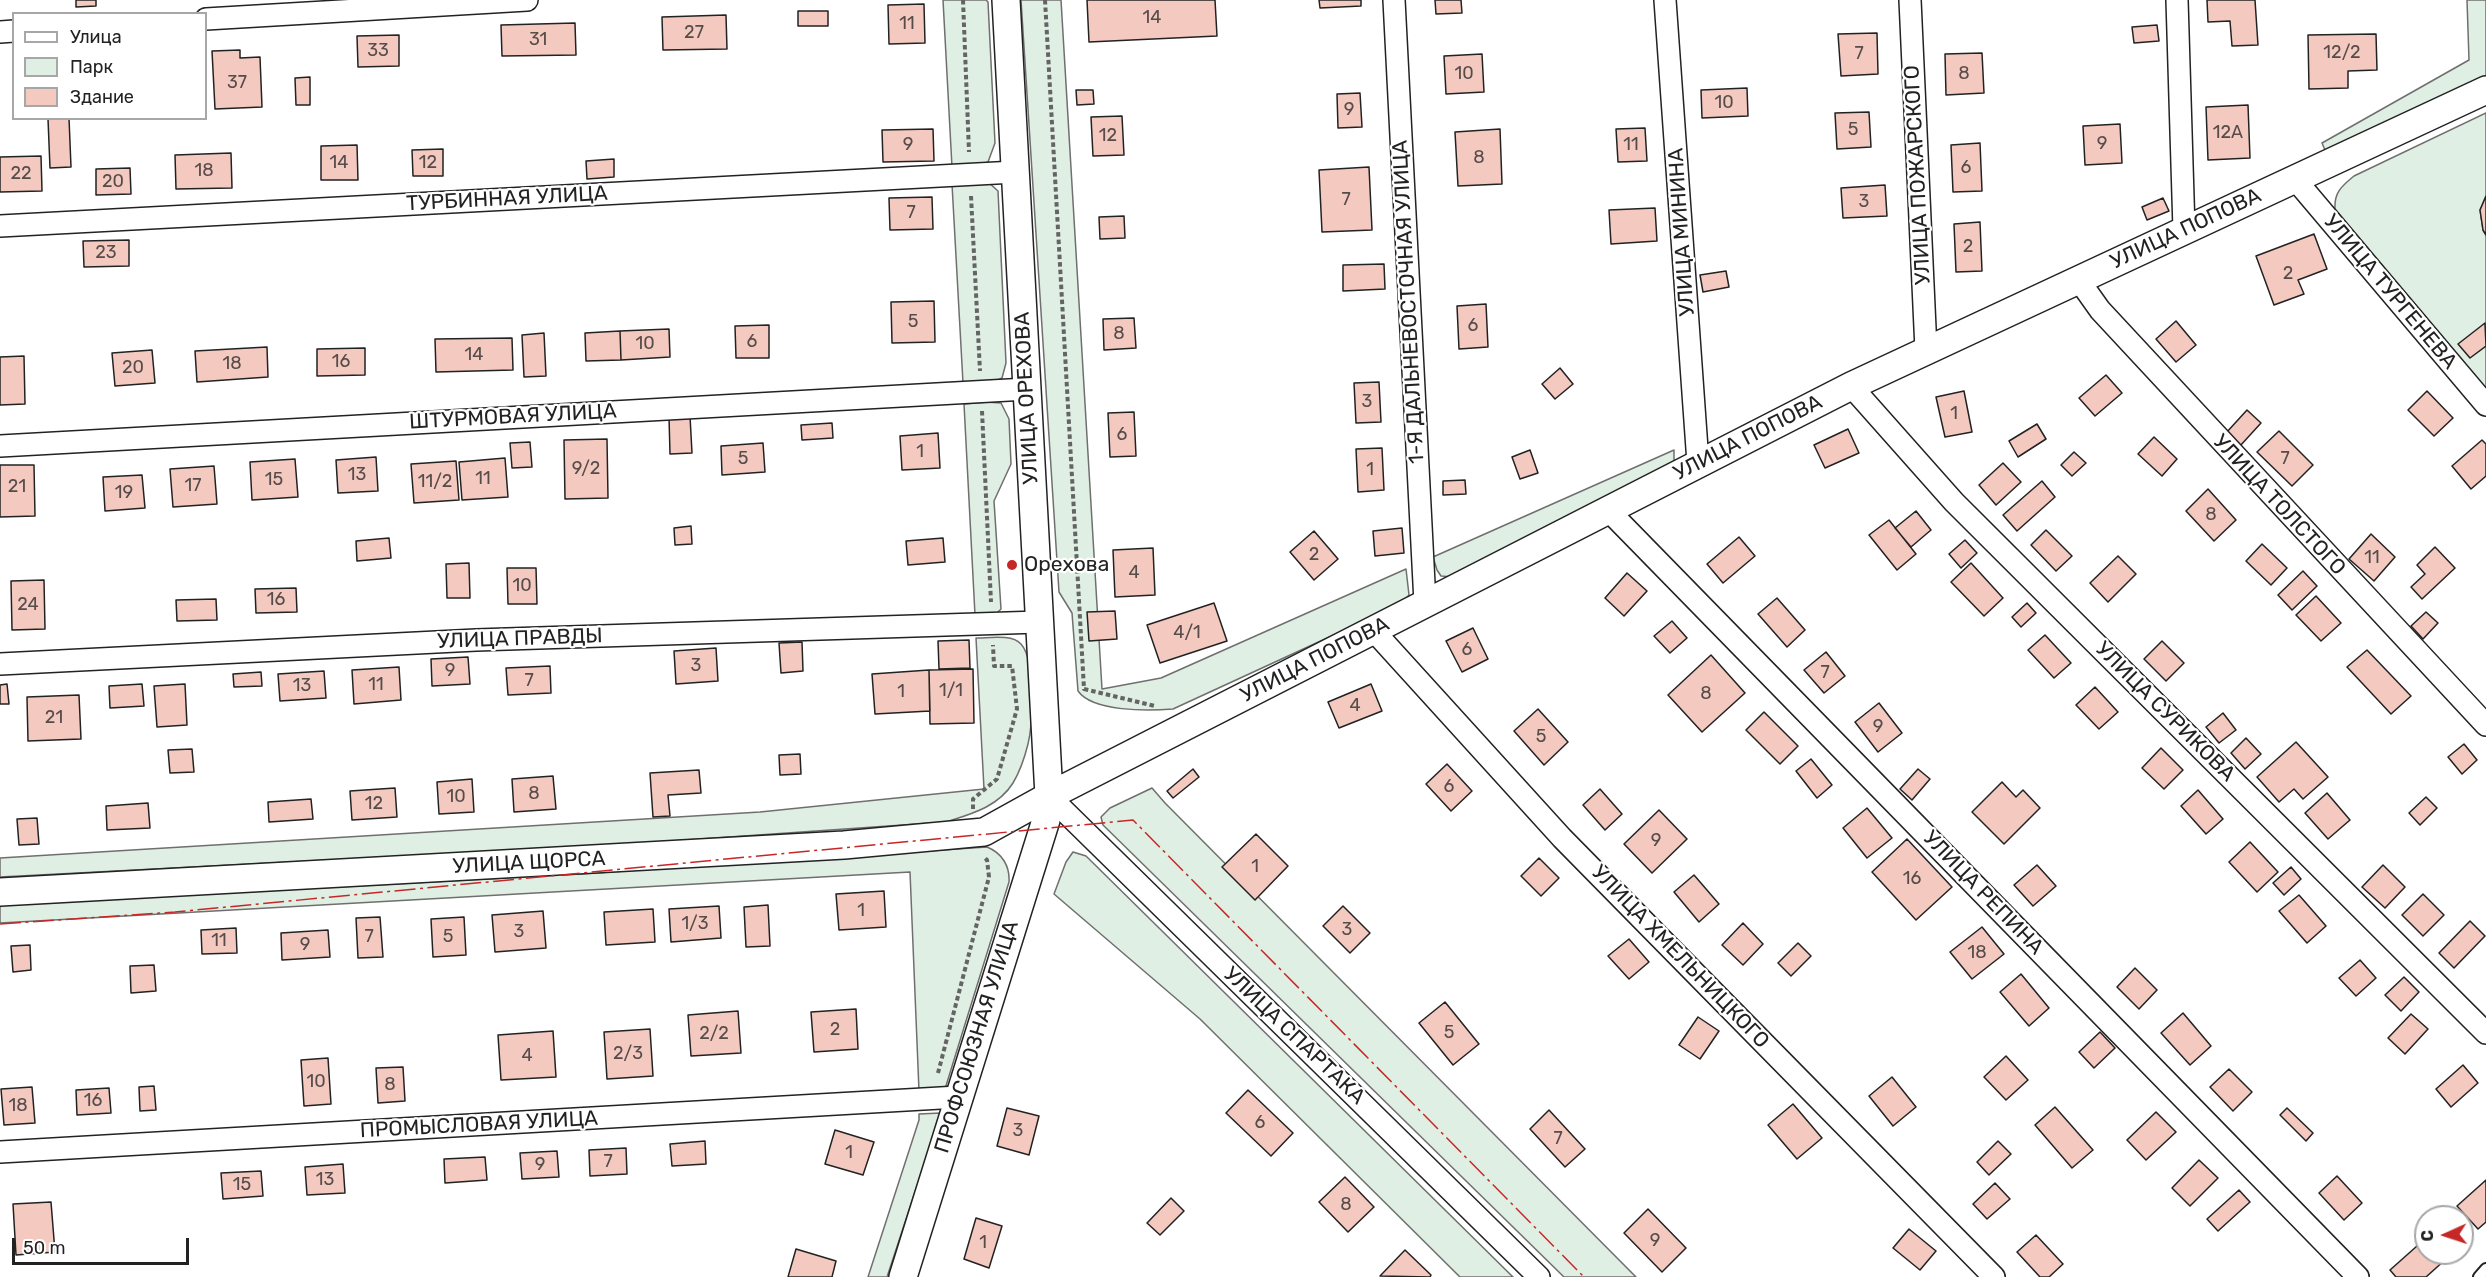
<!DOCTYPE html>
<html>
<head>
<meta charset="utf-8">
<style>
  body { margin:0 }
  #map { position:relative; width:2486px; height:1277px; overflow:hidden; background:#fff; font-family:Rubik,sans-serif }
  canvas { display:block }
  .legend { position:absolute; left:12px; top:12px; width:195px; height:108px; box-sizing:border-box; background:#fff; border:2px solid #a7a7a7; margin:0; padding:8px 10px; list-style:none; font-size:18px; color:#222 }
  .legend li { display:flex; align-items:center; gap:12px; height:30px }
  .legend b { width:30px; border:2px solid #a7a7a7 }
  .north { position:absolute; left:2414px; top:1205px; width:60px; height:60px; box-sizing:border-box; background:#fff; border:2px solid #a7a7a7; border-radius:50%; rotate:267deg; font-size:16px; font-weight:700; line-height:24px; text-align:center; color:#222 }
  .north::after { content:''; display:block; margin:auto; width:21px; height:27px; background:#c62828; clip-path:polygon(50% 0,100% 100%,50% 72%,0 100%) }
  .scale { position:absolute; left:12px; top:1238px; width:177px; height:27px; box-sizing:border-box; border:3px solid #222; border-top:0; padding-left:8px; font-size:18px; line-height:21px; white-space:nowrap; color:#222; -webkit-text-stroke:4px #fff; paint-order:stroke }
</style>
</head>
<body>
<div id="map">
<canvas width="2486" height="1277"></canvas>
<ul class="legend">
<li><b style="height:8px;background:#fff"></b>Улица</li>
<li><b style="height:16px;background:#e0efe3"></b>Парк</li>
<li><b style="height:16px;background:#f3c9c0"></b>Здание</li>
</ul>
<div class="north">С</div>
<div class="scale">50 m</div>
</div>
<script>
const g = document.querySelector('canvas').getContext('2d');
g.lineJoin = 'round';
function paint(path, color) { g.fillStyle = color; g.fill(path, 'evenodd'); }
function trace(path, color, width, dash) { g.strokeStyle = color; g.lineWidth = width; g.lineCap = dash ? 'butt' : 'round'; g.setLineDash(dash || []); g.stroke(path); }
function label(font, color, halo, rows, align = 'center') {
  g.font = font + ' Rubik,sans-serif'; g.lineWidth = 4.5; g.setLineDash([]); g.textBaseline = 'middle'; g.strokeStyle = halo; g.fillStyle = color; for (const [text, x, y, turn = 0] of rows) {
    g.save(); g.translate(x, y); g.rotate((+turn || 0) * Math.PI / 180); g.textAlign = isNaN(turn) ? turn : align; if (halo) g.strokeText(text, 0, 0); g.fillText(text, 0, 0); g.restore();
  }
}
const green = new Path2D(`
  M943,0h43l2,2 7,141 -7,19 -8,3 -28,2z
  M1021,0h40l41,689 59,-11 245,-109 3,26 -8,9 -228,105c-25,2 -80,3 -95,-18l-6,-78 -13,-21z
  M2467,0h19v78l-154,73 -7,-1 -3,-7 147,-83z
  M2486,113v83l-6,14 3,20 3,5v155l-151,-181c-1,-17 7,-23 19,-33z
  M987,181l11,10 8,172 -4,15 -6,3 -33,2 -11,-199z
  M986,402l15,1 8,16 2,45 -17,37 7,108 -5,5 -21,1 -11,-211z
  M1674,450v11l-22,13 -199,103 -12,-1 -4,-6 -4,-13z
  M976,638c13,0 36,-4 45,6 15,17 12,79 7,100 -3,12 -9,29 -15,39 -15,24 -42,31 -67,39l-347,24 -599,31v-19l760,-46 224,-23z
  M1152,788l13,15 471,474h-72l-461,-452 -2,-8 9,-9z
  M987,847c15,6 23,19 22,35l-64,207 -26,2 -9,-219 -910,51v-18l580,-31z
  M1073,852l13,4 427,421h-53l-260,-258 -146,-125 12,-32z
  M941,1113l-54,164h-19l51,-157v-6z`);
paint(green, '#e0efe3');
trace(green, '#6f6f6f', 1.5);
const building = new Path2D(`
  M76,0h20v6l-20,1z
  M1087,0h128l2,36 -128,6z
  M1319,0h42v6l-41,2z
  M1435,0h26l1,13 -26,1z
  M2207,0h48l3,45 -26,1 -2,-25 -22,1z
  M924,4l1,39 -36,1 -1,-39z
  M798,11h30v15h-30z
  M726,15l1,34 -64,1 -1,-33z
  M575,23l1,32 -74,1 -1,-31z
  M2157,25l2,16 -25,2 -2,-16z
  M1877,33l1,41 -37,2 -3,-42z
  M2376,34l1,36 -29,1v17l-39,1 -1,-54z
  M399,35v31l-41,1 -1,-31z
  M240,50v8l20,-1 2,50 -47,2 -3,-58z
  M1982,53l2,40 -38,2 -1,-41z
  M1482,54l2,38 -38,2 -2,-38z
  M310,77v28h-14l-1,-27z
  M1747,88l1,28 -46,2 -1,-28z
  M1076,90h17l1,14 -17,1z
  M1360,93l2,34 -24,1 -1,-34z
  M2248,105l2,53 -42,2 -2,-53z
  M1869,112l2,35 -34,2 -2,-36z
  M1122,116l2,39 -31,1 -2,-39z
  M69,118l2,49 -21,1 -2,-49z
  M2120,124l2,39 -37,2 -2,-39z
  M1645,128l2,33 -29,1 -2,-33z
  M933,129l1,32 -51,1 -1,-32z
  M1500,129l2,55 -44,2 -3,-54z
  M1980,143l2,48 -29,1 -2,-47z
  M357,145l1,35h-37v-34z
  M443,149v27h-30l-1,-26z
  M231,153l1,35 -56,1 -1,-34z
  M41,156l1,35 -42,1v-35z
  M614,159v18l-27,2 -1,-18z
  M1369,167l3,63 -50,2 -3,-62z
  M130,168l1,26 -35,1v-26z
  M1885,185l2,31 -44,2 -2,-30z
  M2486,196v39l-3,-5 -3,-20z
  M932,197l1,32 -43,1 -1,-32z
  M2163,198l6,13 -22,9 -5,-13z
  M1655,208l2,33 -46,3 -2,-34z
  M1124,216l1,22 -25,1 -1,-22z
  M1980,222l2,49 -26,1 -2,-48z
  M2314,234l13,35 -29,11 6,14 -30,11 -18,-49z
  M129,240v26l-45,1 -1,-26z
  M1384,264l1,25 -42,2v-26z
  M1726,271l3,16 -26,5 -3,-17z
  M934,301l1,41 -43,1 -1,-41z
  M1486,304l2,43 -29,2 -2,-43z
  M1134,318l2,30 -32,2 -1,-31z
  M2176,321l20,24 -20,17 -20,-23z
  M2485,323l1,23 -16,12 -12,-14z
  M769,325v33h-33l-1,-32z
  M669,329l1,28 -49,3 -1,-29z
  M620,331l1,29 -35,1 -1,-28z
  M544,333l2,43 -22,1 -2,-42z
  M512,338l1,32 -77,2 -1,-33z
  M267,347l1,30 -71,5 -2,-31z
  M365,348v27l-48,1v-27z
  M152,350l3,33 -40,3 -3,-33z
  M24,356l1,48 -25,1v-48z
  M1560,368l13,16 -18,15 -13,-15z
  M2106,375l16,18 -27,23 -16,-18z
  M1379,382l2,40 -25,1 -2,-40z
  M1964,391l8,41 -27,5 -9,-40z
  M2427,391l26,27 -19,18 -26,-26z
  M2247,410l14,13 -21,23 -14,-13z
  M1134,412l2,44 -26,1 -2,-44z
  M690,416l2,37 -22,1 -1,-37z
  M832,423l1,15 -31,2 -1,-15z
  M2037,424l9,15 -28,18 -9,-16z
  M1848,429l11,24 -34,15 -11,-23z
  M2279,431l34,34 -21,21 -35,-34z
  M938,433l2,35 -38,2 -2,-34z
  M2154,437l23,22 -15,17 -24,-22z
  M607,439l1,59 -43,1 -1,-59z
  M2482,440l4,4v32l-15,13 -19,-23z
  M530,442l2,25 -20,1 -2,-25z
  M763,443l2,29 -43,3 -1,-29z
  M1382,448l2,42 -26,2 -2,-43z
  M1530,450l8,23 -18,6 -8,-22z
  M2074,452l12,11 -14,13 -11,-11z
  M376,457l2,34 -40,2 -2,-33z
  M505,458l3,39 -46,3 -3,-38z
  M295,459l3,38 -46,3 -2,-38z
  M456,461l3,39 -45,3 -3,-39z
  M2003,463l18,19 -25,23 -17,-20z
  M0,465h34l1,51 -35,1z
  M214,466l3,38 -44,3 -3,-38z
  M142,475l3,33 -40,3 -2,-34z
  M1465,480l1,14 -23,1v-14z
  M2042,481l13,16 -38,34 -14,-16z
  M2208,489l28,31 -22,21 -28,-30z
  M1916,511l15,19 -20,17 -16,-19z
  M1889,520l27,34 -19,16 -28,-35z
  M691,526l1,18 -17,1 -1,-17z
  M1402,528l2,25 -29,3 -2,-25z
  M2046,530l26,26 -16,15 -25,-26z
  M1314,531l24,28 -24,21 -24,-28z
  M2371,534l24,23 -21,24 -25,-22z
  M1739,537l16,19 -32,27 -16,-19z
  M389,538l2,20 -34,3 -1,-20z
  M943,538l2,24 -37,3 -2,-24z
  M1965,540l12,13 -16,15 -12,-14z
  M2262,544l25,24 -16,17 -25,-24z
  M2435,547l20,21 -33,31 -11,-12 14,-13 -8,-9z
  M1153,548l2,47 -40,2 -2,-47z
  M2118,556l18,18 -28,28 -18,-19z
  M469,563l1,35h-23l-1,-34z
  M1971,563l32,35 -19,18 -33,-34z
  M507,568h29l1,36h-29z
  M2303,571l14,15 -25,24 -14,-15z
  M1627,573l20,18 -23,25 -19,-18z
  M44,580l1,49 -33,1 -1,-49z
  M296,588l1,24 -41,1 -1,-24z
  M2316,596l25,27 -20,18 -25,-26z
  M1777,598l28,32 -18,17 -29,-33z
  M216,599l1,21 -40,1 -1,-21z
  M1214,603l13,38 -67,22 -13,-38z
  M2027,603l9,10 -15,14 -9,-10z
  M1115,611l2,28 -28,2 -2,-29z
  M2426,612l12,11 -15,16 -12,-13z
  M1672,621l15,17 -17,15 -16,-17z
  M1473,628l15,31 -26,13 -16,-31z
  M2045,635l26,28 -17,15 -26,-28z
  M969,640l1,28 -31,1 -1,-28z
  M2162,641l22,22 -18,18 -22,-22z
  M802,642l1,29 -22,2 -2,-30z
  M716,648l2,33 -42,3 -2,-33z
  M2367,650l44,46 -20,18 -44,-47z
  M1826,652l19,24 -21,17 -20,-23z
  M1711,655l34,38 -43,39 -34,-37z
  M468,657l2,27 -38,2 -1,-27z
  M550,666l1,27 -43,2 -2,-27z
  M399,667l2,33 -47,4 -2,-34z
  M973,669l1,54 -44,1 -1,-54z
  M929,670l1,41 -55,3 -3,-40z
  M324,671l2,27 -46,3 -2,-27z
  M261,672l1,14 -28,1 -1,-13z
  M7,684l2,20h-9v-19z
  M142,684l2,22 -34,2 -1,-22z
  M185,684l2,41 -30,2 -3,-41z
  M1371,684l11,27 -43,17 -11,-26z
  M2095,687l23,25 -19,17 -23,-24z
  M79,695l2,44 -53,2 -1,-44z
  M1879,703l23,30 -24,19 -23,-30z
  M1538,709l30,33 -24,23 -30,-34z
  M1764,712l34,34 -18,18 -34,-34z
  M2223,713l13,17 -17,13 -13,-16z
  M2246,738l15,16 -16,15 -14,-16z
  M2296,742l32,35 -25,22 -9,-10 -15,13 -22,-25z
  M2464,744l13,16 -15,14 -14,-17z
  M2161,748l22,22 -19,19 -22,-21z
  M192,749l2,23 -24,1 -2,-23z
  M800,754l1,20 -21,1 -1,-20z
  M1811,759l21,26 -15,13 -21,-27z
  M1447,764l25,27 -21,20 -25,-27z
  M1193,769l6,8 -26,21 -6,-7z
  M1918,769l12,10 -18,21 -12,-11z
  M699,770l2,23 -33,2 2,21 -17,1 -3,-44z
  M553,776l3,33 -42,3 -2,-33z
  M472,779l2,33 -35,2 -2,-32z
  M2002,782l14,15 7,-7 17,18 -36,36 -32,-32z
  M395,788l2,29 -45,3 -2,-29z
  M1600,789l22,25 -17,16 -22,-25z
  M2198,790l25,29 -17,15 -25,-28z
  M2327,793l23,27 -22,19 -23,-26z
  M2426,797l11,11 -17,17 -11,-12z
  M311,799l2,20 -44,3 -1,-20z
  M148,803l2,25 -43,2 -1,-24z
  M1867,808l25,30 -25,20 -24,-30z
  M1659,810l28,29 -35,34 -28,-29z
  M37,818l2,26 -20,1 -2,-26z
  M1256,834l32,32 -33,34 -33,-33z
  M1907,839l45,48 -36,33 -44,-48z
  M2250,842l28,30 -21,20 -28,-30z
  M1539,858l20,20 -18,18 -20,-20z
  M2037,865l19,21 -23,20 -19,-21z
  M2383,865l22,22 -20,21 -23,-21z
  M2291,867l10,12 -17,16 -11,-12z
  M1694,875l25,29 -20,18 -25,-30z
  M884,891l2,36 -47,3 -3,-36z
  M2423,894l21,21 -21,21 -21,-21z
  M2299,895l27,31 -19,17 -28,-32z
  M768,905l2,41 -24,1 -2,-40z
  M719,906l2,32 -50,4 -2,-33z
  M1343,906l27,27 -20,20 -27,-27z
  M653,909l2,33 -49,3 -2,-33z
  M543,911l3,37 -51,4 -3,-37z
  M380,917l3,40 -25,1 -2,-40z
  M464,917l2,38 -33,2 -2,-38z
  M2470,921l15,15 -31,32 -15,-15z
  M1743,923l20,21 -20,21 -21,-20z
  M1982,927l22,27 -32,25 -22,-27z
  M236,928l1,25 -35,1 -1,-24z
  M328,930l2,27 -48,3 -1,-27z
  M1629,939l20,23 -20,17 -21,-23z
  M1798,943l13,13 -20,20 -13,-13z
  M30,945l1,25 -18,2 -2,-26z
  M2360,960l16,18 -20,18 -17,-18z
  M154,965l2,26 -25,2 -1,-27z
  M2135,968l22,22 -18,19 -22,-22z
  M2021,974l28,34 -20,18 -29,-34z
  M2404,977l15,15 -18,19 -16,-16z
  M1445,1002l34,42 -26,21 -34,-42z
  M856,1009l2,40 -44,3 -3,-40z
  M738,1011l3,42 -50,3 -3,-41z
  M2183,1013l28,33 -21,19 -29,-32z
  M2411,1014l17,15 -23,25 -17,-16z
  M1698,1017l21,14 -19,28 -21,-14z
  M650,1029l3,47 -46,3 -3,-47z
  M553,1031l3,46 -55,3 -3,-45z
  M2100,1032l15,16 -21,20 -15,-16z
  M2006,1056l22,24 -22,20 -22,-23z
  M328,1058l3,46 -27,2 -3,-46z
  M2463,1065l15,18 -27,24 -15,-18z
  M403,1067l2,34 -27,2 -2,-35z
  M2229,1069l23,23 -19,19 -23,-24z
  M1892,1077l24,30 -23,19 -24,-30z
  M154,1086l2,24 -16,1 -1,-24z
  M32,1087l3,36 -31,2 -3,-36z
  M109,1088l2,25 -34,2 -1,-25z
  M1248,1090l45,43 -22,23 -45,-43z
  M1793,1104l29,34 -25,21 -29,-34z
  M2055,1107l38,43 -21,18 -37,-43z
  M1007,1108l32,8 -10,39 -32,-9z
  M2287,1108l26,25 -7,8 -26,-26z
  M1549,1110l36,39 -20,18 -35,-38z
  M2156,1112l20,20 -30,28 -19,-20z
  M835,1130l39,12 -11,33 -38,-11z
  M705,1141l1,23 -34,2 -2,-22z
  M1998,1141l13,13 -22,21 -12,-13z
  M626,1148l1,26 -37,2 -1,-26z
  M557,1151l2,26 -37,2 -2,-26z
  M485,1157l2,23 -42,3 -1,-24z
  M2199,1160l19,18 -28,28 -18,-18z
  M343,1164l2,29 -38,2 -2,-28z
  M261,1171l2,25 -40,3 -2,-26z
  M2337,1176l25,27 -18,17 -25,-27z
  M1345,1177l29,30 -26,25 -29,-30z
  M2486,1180v42l-8,7 -21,-23z
  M1995,1183l15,16 -23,20 -14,-15z
  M2239,1190l11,12 -32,29 -11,-12z
  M1171,1198l13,13 -24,24 -13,-12z
  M51,1202l4,50 -39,3 -3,-51z
  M1648,1209l38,39 -24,24 -38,-39z
  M976,1218l26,8 -13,42 -25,-9z
  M1909,1229l27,22 -16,19 -27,-22z
  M2036,1235l27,29 -14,13h-9l-23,-25z
  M2426,1238v15h15l5,6 -20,18h-30l-6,-7z
  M796,1249l40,12 -4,16h-44z
  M1405,1250l26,25 -1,2 -50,-1z`);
paint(building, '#f3c9c0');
trace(building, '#222', 1.5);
const service = new Path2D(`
  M2479,1277l7,-8`);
const minor = new Path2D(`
  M1394,0l31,603
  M1665,0l33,463
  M1910,0l16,350
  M2177,0l7,230
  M206,19l321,-19
  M0,32l14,-1
  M2294,178l192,227
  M0,226l1015,-54
  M2078,279l22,31 386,415
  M1851,386l103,116 532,531
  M0,446l1027,-57
  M1608,510l750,767
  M1373,630l189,208 432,439
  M0,664l476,-24 563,-18
  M1049,796l490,481
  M0,1152l958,-55`);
const tertiary = new Path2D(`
  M0,892l844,-47 140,-13 65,-36 802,-410 635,-296
  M903,1277l143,-457 3,-24 -43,-796`);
trace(service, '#222', 14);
trace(minor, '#222', 24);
trace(tertiary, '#222', 30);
trace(new Path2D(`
  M963,0l6,152
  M1045,0l39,689 71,17
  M971,196l9,175
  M982,411l9,191
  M973,809v-10l24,-20 20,-70 -5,-43h-18l-1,-21
  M938,1073l51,-196 -2,-17 -3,-3`), '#646464', 4, [4.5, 3]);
trace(service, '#fff', 10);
trace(minor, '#fff', 21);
trace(tertiary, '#fff', 27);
trace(new Path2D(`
  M0,924l175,-12 958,-92 451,457`), '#c62828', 1.5, [21, 4.5, 3, 4.5]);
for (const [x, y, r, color] of [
  [1012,565,6,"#c62828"]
]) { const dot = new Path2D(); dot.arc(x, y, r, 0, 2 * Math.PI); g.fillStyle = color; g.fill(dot); trace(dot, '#fff', 2); }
label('18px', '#564c4a', null, [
  ["14",1152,18],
  ["11",907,24],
  ["27",694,33],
  ["31",538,40],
  ["33",378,51],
  ["12/2",2342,53],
  ["7",1859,54],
  ["10",1464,74],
  ["8",1964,74],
  ["37",237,83],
  ["10",1724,103],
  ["9",1349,110],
  ["5",1853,130],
  ["12А",2228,133],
  ["12",1108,136],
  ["9",2102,144],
  ["9",908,145],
  ["11",1631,145],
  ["8",1479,158],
  ["14",339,163],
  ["12",428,163],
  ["6",1966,168],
  ["18",204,171],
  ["22",21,174],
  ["20",113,182],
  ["7",1346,200],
  ["3",1864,202],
  ["7",911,213],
  ["2",1968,247],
  ["23",106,253],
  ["2",2288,274],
  ["5",913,322],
  ["6",1473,326],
  ["8",1119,334],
  ["6",752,342],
  ["10",645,344],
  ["14",474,355],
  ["16",341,362],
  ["18",232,364],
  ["20",133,368],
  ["3",1367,402],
  ["1",1954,414],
  ["6",1122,435],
  ["1",920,452],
  ["5",743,459],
  ["7",2285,459],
  ["9/2",586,469],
  ["1",1370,470],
  ["13",357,475],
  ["11",483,479],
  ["15",274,480],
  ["11/2",435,482],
  ["17",193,486],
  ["21",17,487],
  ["19",124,493],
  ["8",2211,515],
  ["2",1314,555],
  ["11",2372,558],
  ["4",1134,573],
  ["10",522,586],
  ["16",276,600],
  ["24",28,605],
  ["4/1",1187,633],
  ["6",1467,650],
  ["3",696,666],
  ["9",450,671],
  ["7",1825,673],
  ["7",529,681],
  ["11",376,685],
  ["13",302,686],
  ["1/1",951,691],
  ["1",901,692],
  ["8",1706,694],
  ["4",1355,706],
  ["21",54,718],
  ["9",1878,727],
  ["5",1541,737],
  ["6",1449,787],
  ["8",534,794],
  ["10",456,797],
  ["12",374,804],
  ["9",1656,841],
  ["1",1255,867],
  ["16",1912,879],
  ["1",861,911],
  ["1/3",695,924],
  ["3",1347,930],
  ["3",519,932],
  ["7",369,937],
  ["5",448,937],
  ["11",219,941],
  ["9",305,945],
  ["18",1977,953],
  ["2",835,1030],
  ["5",1449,1033],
  ["2/2",714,1034],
  ["2/3",628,1054],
  ["4",527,1056],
  ["10",316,1082],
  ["8",390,1085],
  ["16",93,1101],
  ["18",18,1106],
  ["6",1260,1123],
  ["3",1018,1131],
  ["7",1558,1139],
  ["1",849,1153],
  ["7",608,1162],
  ["9",540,1165],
  ["13",325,1180],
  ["15",242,1185],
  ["8",1346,1205],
  ["9",1655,1241],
  ["1",983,1243]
]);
label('21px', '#222', '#fff', [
  ["УЛИЦА ПОЖАРСКОГО",1918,175,-93],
  ["ТУРБИННАЯ УЛИЦА",507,199,-3],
  ["УЛИЦА ПОПОВА",2186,229,-25],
  ["УЛИЦА МИНИНА",1682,232,-94],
  ["УЛИЦА ТУРГЕНЕВА",2390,292,50],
  ["1-Я ДАЛЬНЕВОСТОЧНАЯ УЛИЦА",1409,302,-93],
  ["УЛИЦА ОРЕХОВА",1027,398,-93],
  ["ШТУРМОВАЯ УЛИЦА",513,417,-3],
  ["УЛИЦА ПОПОВА",1748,438,-27],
  ["УЛИЦА ТОЛСТОГО",2279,505,47],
  ["УЛИЦА ПРАВДЫ",520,639,-2],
  ["УЛИЦА ПОПОВА",1315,660,-27],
  ["УЛИЦА СУРИКОВА",2165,712,45],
  ["УЛИЦА ЩОРСА",529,863,-3],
  ["УЛИЦА РЕПИНА",1983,893,46],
  ["УЛИЦА ХМЕЛЬНИЦКОГО",1680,957,46],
  ["УЛИЦА СПАРТАКА",1294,1036,44],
  ["ПРОФСОЮЗНАЯ УЛИЦА",977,1037,-73],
  ["ПРОМЫСЛОВАЯ УЛИЦА",479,1125,-3]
]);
label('21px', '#222', '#fff', [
  ["Орехова",1024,565]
], 'left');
</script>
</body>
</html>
